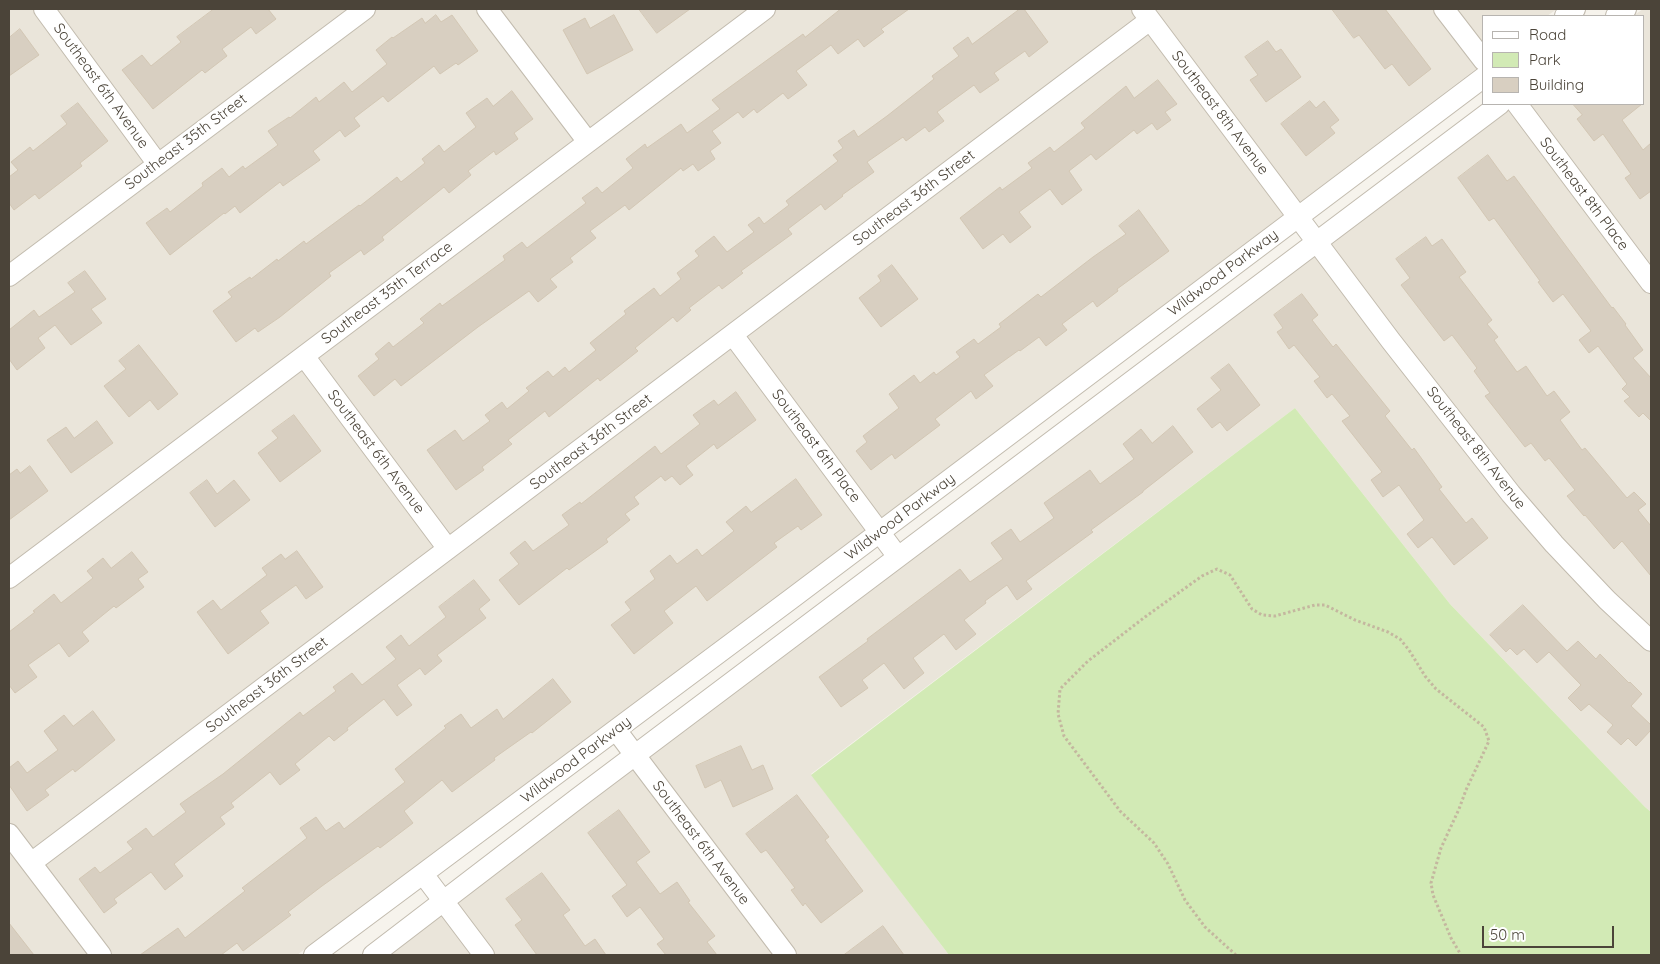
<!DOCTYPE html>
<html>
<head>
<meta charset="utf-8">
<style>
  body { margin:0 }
  #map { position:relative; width:1660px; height:964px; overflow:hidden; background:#f6f3ec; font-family:Quicksand,sans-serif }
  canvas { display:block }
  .frame { position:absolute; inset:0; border:10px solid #4b4439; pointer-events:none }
  .legend { position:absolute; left:1482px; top:15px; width:162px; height:90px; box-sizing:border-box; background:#fff; border:1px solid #b7b4b0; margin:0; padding:6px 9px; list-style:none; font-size:15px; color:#4b4439 }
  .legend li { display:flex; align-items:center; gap:10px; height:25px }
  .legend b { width:25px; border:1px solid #b7b4b0 }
  .scale { position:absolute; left:1482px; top:926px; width:132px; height:22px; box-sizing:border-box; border:2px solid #4b4439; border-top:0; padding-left:6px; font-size:15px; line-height:18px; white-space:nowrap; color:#4b4439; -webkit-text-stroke:4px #fff; paint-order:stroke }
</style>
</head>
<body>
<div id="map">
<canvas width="1660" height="964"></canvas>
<div class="frame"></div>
<ul class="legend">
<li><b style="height:6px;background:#fff"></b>Road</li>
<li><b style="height:14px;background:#d2eab5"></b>Park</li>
<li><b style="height:14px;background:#d8cfc1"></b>Building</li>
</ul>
<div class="scale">50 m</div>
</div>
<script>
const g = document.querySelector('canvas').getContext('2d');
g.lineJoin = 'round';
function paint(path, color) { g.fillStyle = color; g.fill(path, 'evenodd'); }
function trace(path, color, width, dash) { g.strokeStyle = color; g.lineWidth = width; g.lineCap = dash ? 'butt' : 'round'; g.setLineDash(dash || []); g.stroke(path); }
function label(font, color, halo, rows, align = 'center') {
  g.font = font + ' Quicksand,sans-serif'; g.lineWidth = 5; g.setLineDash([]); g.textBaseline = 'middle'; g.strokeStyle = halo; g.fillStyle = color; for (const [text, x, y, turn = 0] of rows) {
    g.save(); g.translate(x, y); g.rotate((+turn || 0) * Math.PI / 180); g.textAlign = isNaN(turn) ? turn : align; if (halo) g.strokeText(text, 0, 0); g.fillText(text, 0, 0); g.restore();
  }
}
paint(new Path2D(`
  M9,9h1548l-10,7h-63v47l-699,528 -488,364h-288z
  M1643,9h8v803l-6,-5 -195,-203 -155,-196 -484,366 138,181h-559l194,-149 933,-702h127v-88h-11z`), '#eae5da');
paint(new Path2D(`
  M1295,408l155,196 195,203 6,5v143h-702l-138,-180z`), '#d2eab5');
const building = new Path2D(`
  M214,9h54l8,10 -20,15 -5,-7 -29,22 5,7 -22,17 -3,-3 -49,39 -31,-39 20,-15 9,11 30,-24 -4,-5z
  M639,9h51l-33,24z
  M841,9h68l-28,20 3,3 -20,15 -6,-8 -20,15 -7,-9 -35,26 11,14 -19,14 -5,-6 -26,20 -3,-4 -11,9 -5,-6 -26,19 9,12 -11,8 5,8 -17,12 -5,-7 -10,7 -2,-3 -52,42 -4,-5 -35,26 6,7 -26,20 3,4 -23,17 7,8 -19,15 -9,-11 -51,36 -77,59 -6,-7 -21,17 -16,-20 21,-17 -4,-5 14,-12 4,5 31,-24 -4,-4 20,-16 2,3 63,-46 -2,-4 19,-14 5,6 59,-45 -4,-5 15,-11 5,6 31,-25 -7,-9 19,-15 2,4 34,-24 6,9 33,-24 -8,-9 91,-66 2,3z
  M1020,9h4l24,33 -19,15 -4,-6 -31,22 5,7 -19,13 -6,-8 -37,27 7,9 -15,11 -4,-5 -19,14 -3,-4 -36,25 7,10 -32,23 1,1 -18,14 -4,-6 -33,25 4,5 -51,37 2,2 -21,16 -3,-4 -30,23 2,2 -14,12 -4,-5 -38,31 3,3 -38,30 -2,-3 -49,39 -4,-6 -37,29 4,4 -30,23 2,3 -28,20 -29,-40 28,-20 8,11 27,-20 -5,-6 17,-13 5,7 22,-18 -3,-3 22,-17 5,6 12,-10 4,5 27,-22 -6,-7 36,-29 -2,-3 30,-23 6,8 21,-17 -4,-6 22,-17 -4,-5 19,-15 13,16 27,-20 -6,-7 11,-8 5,7 25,-19 -3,-4 52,-40 -5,-6 10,-7 -5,-7 16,-11 4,7 29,-21 47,-37 -2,-3 27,-20 -6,-8 15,-11 4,7z
  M1332,9h53l46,60 -22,17 -17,-22 -7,5 -26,-34 -5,3z
  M436,15l5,7 11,-7 26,36 -20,14 -2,-2 -16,11 -6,-8 -46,36 -5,-6 -29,22 6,8 -15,11 -5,-7 -27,21 7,9 -37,26 -3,-4 -40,31 -5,-7 -10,8 -1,-1 -54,42 -24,-32 21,-15 3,4 33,-26 -1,-3 20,-15 7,9 14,-11 2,3 33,-24 -10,-14 21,-14 1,1 26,-21 3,5 25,-20 8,10 35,-28 -11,-14 16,-13 1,1 29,-20 3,5z
  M614,15l19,35 -46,24 -24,-44 22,-12 5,10z
  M20,29l19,26 -30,21v-38z
  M1268,41l8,11 5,-3 20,28 -35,25 -16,-22 8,-5 -13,-18z
  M1158,80l19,24 -12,8 6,8 -14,10 -5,-7 -15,11 -3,-4 -38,30 -5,-6 -22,17 13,19 -20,15 -12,-16 -31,23 12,15 -21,16 -7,-9 -20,15 -23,-31 40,-31 2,3 30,-22 -4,-5 22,-16 4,5 31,-24 -4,-5 45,-37 8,12z
  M512,91l21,28 -19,14 4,6 -22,16 -2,-4 -26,20 3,4 -22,18 -5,-6 -62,50 2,3 -20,15 -3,-5 -32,23 2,3 -51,41 -22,15 -3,-4 -19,14 -23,-31 19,-14 -4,-5 22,-15 1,2 26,-20 1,2 26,-20 2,3 53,-39 1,1 37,-29 4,5 24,-19 -3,-4 17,-14 5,7 32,-25 -10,-14 21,-15 6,8z
  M1310,101l6,7 8,-7 15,19 -9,7 5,6 -29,23 -25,-32z
  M78,103l30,38 -28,22 2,3 -43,33 -4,-5 -21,16 -5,-7v-26l9,-7 -7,-8 19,-15 3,4 34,-27 -6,-8z
  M1573,104h69l-20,16 21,30 8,-7v48l-11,8 -15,-21 6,-4 -28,-40 -9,7 -17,-22 5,-4z
  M1488,155l19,26 7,-5 98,132 1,-1 13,17 -1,1 18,25 -10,8 18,20v43l-8,-8 -4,4 -15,-16 6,-4 -8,-8 5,-5 -29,-38 -9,7 -10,-13 12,-9 -28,-37 -10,8 -15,-20 2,-1 -46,-63 -5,3 -31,-43z
  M1139,210l30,41 -52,38 1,2 -21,16 -4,-6 -31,23 5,6 -21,16 -7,-9 -19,14 -1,-1 -35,25 9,11 -17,13 -5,-8 -36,28 5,6 -45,34 -3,-5 -21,16 -15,-19 11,-9 -4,-6 36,-28 -10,-14 25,-19 6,8 14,-11 2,3 24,-18 -4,-5 18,-13 4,5 23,-17 -2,-3 39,-30 3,3 52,-40 33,-23 -7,-8z
  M1426,237l6,9 10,-7 24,33 -7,5 33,43 -5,4 11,13 -4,3 23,32 9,-6 21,30 7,-5 16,21 -10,8 22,30 3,-2 42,50 7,-6 12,12 -8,6 13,16v50l-29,-35 -8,8 -29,-34 -1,1 -17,-20 8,-6 -26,-32 -4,3 -14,-18 -6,4 -40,-51 5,-3 -16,-22 3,-3 -25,-33 -8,6 -43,-56 9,-7 -14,-19z
  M892,265l26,34 -37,28 -22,-29 22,-17 -3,-5z
  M85,271l21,28 -15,10 11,14 -31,22 -16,-20 -17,13 7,10 -28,22 -8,-11v-29l25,-20 5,7 36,-25 -7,-9z
  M1302,294l16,21 -6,5 21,27 3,-3 54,67 -5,5 27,34 2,-2 28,39 -3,2 27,34 6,-5 16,20 -34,27 -22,-28 -14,11 -11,-14 17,-14 -25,-35 -16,12 -12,-17 11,-8 -40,-51 8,-5 -18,-22 -5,4 -13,-17 6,-4 -26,-32 -5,4 -12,-17 6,-4 -9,-13z
  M139,345l39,49 -20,16 -8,-10 -21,17 -25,-31 22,-17 -7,-8z
  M1229,364l31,41 -33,26 -7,-9 -8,6 -15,-19 24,-19 -10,-12z
  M736,392l20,28 -39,29 -3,-5 -28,22 7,9 -13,10 -8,-9 -7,5 -4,-5 -27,21 5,7 -14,10 5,6 -24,19 2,3 -39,28 -2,-2 -48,37 -20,-25 20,-16 -9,-11 15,-12 8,10 36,-26 -7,-10 18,-13 1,2 74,-58 6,8 39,-30 -7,-9 21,-15 4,5z
  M294,415l27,36 -41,31 -22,-29 20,-15 -6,-7z
  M97,421l16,22 -42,30 -24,-33 19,-13 8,11z
  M1173,426l20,26 -50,39v1l-52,38 2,2 -67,49 6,8 -15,11 -10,-15 -22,16 1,2 -22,17 12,14 -20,16 -12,-16 -31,24 11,15 -20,16 -20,-26 -22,17 6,8 -27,19 -22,-30 49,-36 -1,-2 93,-70 10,13 33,-23 -12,-16 20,-14 9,13 34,-24 -10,-15 46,-33 10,14 34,-25 -11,-15 18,-15 11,14z
  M30,466l18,25 -39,29v-45l8,-6 3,4z
  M796,479l26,36 -21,15 -3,-4 -24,17 3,4 -70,54 -11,-15 -32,25 9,12 -39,31 -23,-29 20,-15 -6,-8 30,-23 -5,-8 20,-16 7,9 20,-15 5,7 32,-25 -8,-9 20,-16 5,6z
  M207,480l10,14 17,-14 16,20 -35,27 -25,-34z
  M297,551l26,36 -17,12 -10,-14 -36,26 9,12 -41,31 -31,-42 16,-12 8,10 46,-35 -5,-7 19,-14 4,5z
  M132,552l16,20 -10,7 6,8 -28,21 -2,-2 -32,26 7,9 -20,16 -10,-14 -31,22 9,12 -22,16 -6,-8v-53l26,-20 -2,-1 21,-17 7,9 32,-25 -6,-7 16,-13 8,10z
  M474,580l16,20 -11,9 7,9 -49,37 5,6 -17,14 -5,-7 -23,17 15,20 -15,11 -13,-17 -37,29 1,2 -14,11 -5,-5 -34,28 5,6 -20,15 -10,-13 -39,31 3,4 -14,10 5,7 -51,40 9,12 -18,14 -14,-18 -37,27 3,4 -13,10 -25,-34 16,-12 5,6 33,-24 -6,-7 19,-14 7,9 33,-25 -6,-8 43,-30 77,-62 3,4 33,-25 -3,-4 19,-14 10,12 34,-26 -10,-12 15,-12 8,11 37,-29 -7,-10z
  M1523,605l44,46 11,-10 18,18 4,-5 29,29 1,-1 12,12 -11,12 20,19v5l-15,16 -8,-8 -7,7 -14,-13 6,-7 -24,-21 -8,7 -13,-13 13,-13 -32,-33 -12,11 -13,-14 -7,6 -7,-7 -4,4 -16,-17z
  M553,679l18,23 -39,31 -1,-1 -37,26 1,2 -43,32 -10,-12 -38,31 9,12 -33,25 -2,-2 -56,40 -34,26 3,3 -48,36 -6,-8 -16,12h-81l38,-27 7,10 60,-47 -3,-3 65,-50 -7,-10 16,-11 10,14 13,-9 5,7 61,-47 -10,-13 51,-41 -2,-2 17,-12 10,14 26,-19 6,10z
  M93,711l22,29 -40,32 -2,-3 -28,21 4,5 -22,16 -18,-26v-17l9,-7 9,12 31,-23 -14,-19 20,-16 9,11z
  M741,746l11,24 11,-5 10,24 -40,18 -12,-27 -16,8 -9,-22z
  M797,795l32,42 -4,3 38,51 -42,32 -16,-20 -2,3 -12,-16 4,-2 -29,-38 -5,3 -15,-19z
  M619,810l31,42 -14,10 24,32 17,-12 13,19 -2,1 27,34 -8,6 10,13h-51l-9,-11 7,-5 -24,-32 -13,10 -15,-21 15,-11 -39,-52z
  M542,873l28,37 -7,5 22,31 10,-7 11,16h-69l-22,-30 7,-5 -16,-21z
  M9,923l25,32h-25z
  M883,926l21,29h-60z`);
paint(building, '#d8cfc1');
trace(building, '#d3c7b4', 1);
const minor = new Path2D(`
  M44,9l113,154
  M487,9l101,133
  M1142,9l249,332 120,153 43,50 53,56 44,41
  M1444,9l40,52
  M1565,16l10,-7
  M1616,16l10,-7
  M1517,104l134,179
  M9,276l356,-267
  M733,335l165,222
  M304,356l144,193
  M9,578l756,-569
  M616,730l170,225
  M9,834l92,121
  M31,863l1119,-843
  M423,874l61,81
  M314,955l477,-356 693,-522
  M373,955l205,-157 922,-694`);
trace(minor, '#c2bbae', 22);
trace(new Path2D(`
  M1236,955l-31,-28 -20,-27 -17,-36 -14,-21 -34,-32 -56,-75 -6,-22 2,-25 28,-28 57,-44 57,-41 15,-7 13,6 22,34 10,6 13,1 40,-11h10l30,15 33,12 12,7 9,11 16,26 11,13 48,38 5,14 -23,49 -7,19 -18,39 -10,35 2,12 18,43 10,17`), '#c4b79f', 3, [2.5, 2.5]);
trace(minor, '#fff', 20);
label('15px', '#4b4439', '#fff', [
  ["Southeast 6th Avenue",101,86,54],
  ["Southeast 8th Avenue",1220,113,53],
  ["Southeast 35th Street",186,142,-37],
  ["Southeast 8th Place",1584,194,53],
  ["Southeast 36th Street",914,198,-37],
  ["Wildwood Parkway",1223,273,-37],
  ["Southeast 35th Terrace",387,293,-37],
  ["Southeast 36th Street",591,442,-37],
  ["Southeast 6th Place",816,446,53],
  ["Southeast 8th Avenue",1476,448,52],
  ["Southeast 6th Avenue",376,452,53],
  ["Wildwood Parkway",900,517,-37],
  ["Southeast 36th Street",267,685,-37],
  ["Wildwood Parkway",576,760,-37],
  ["Southeast 6th Avenue",701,843,53]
]);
</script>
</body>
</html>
